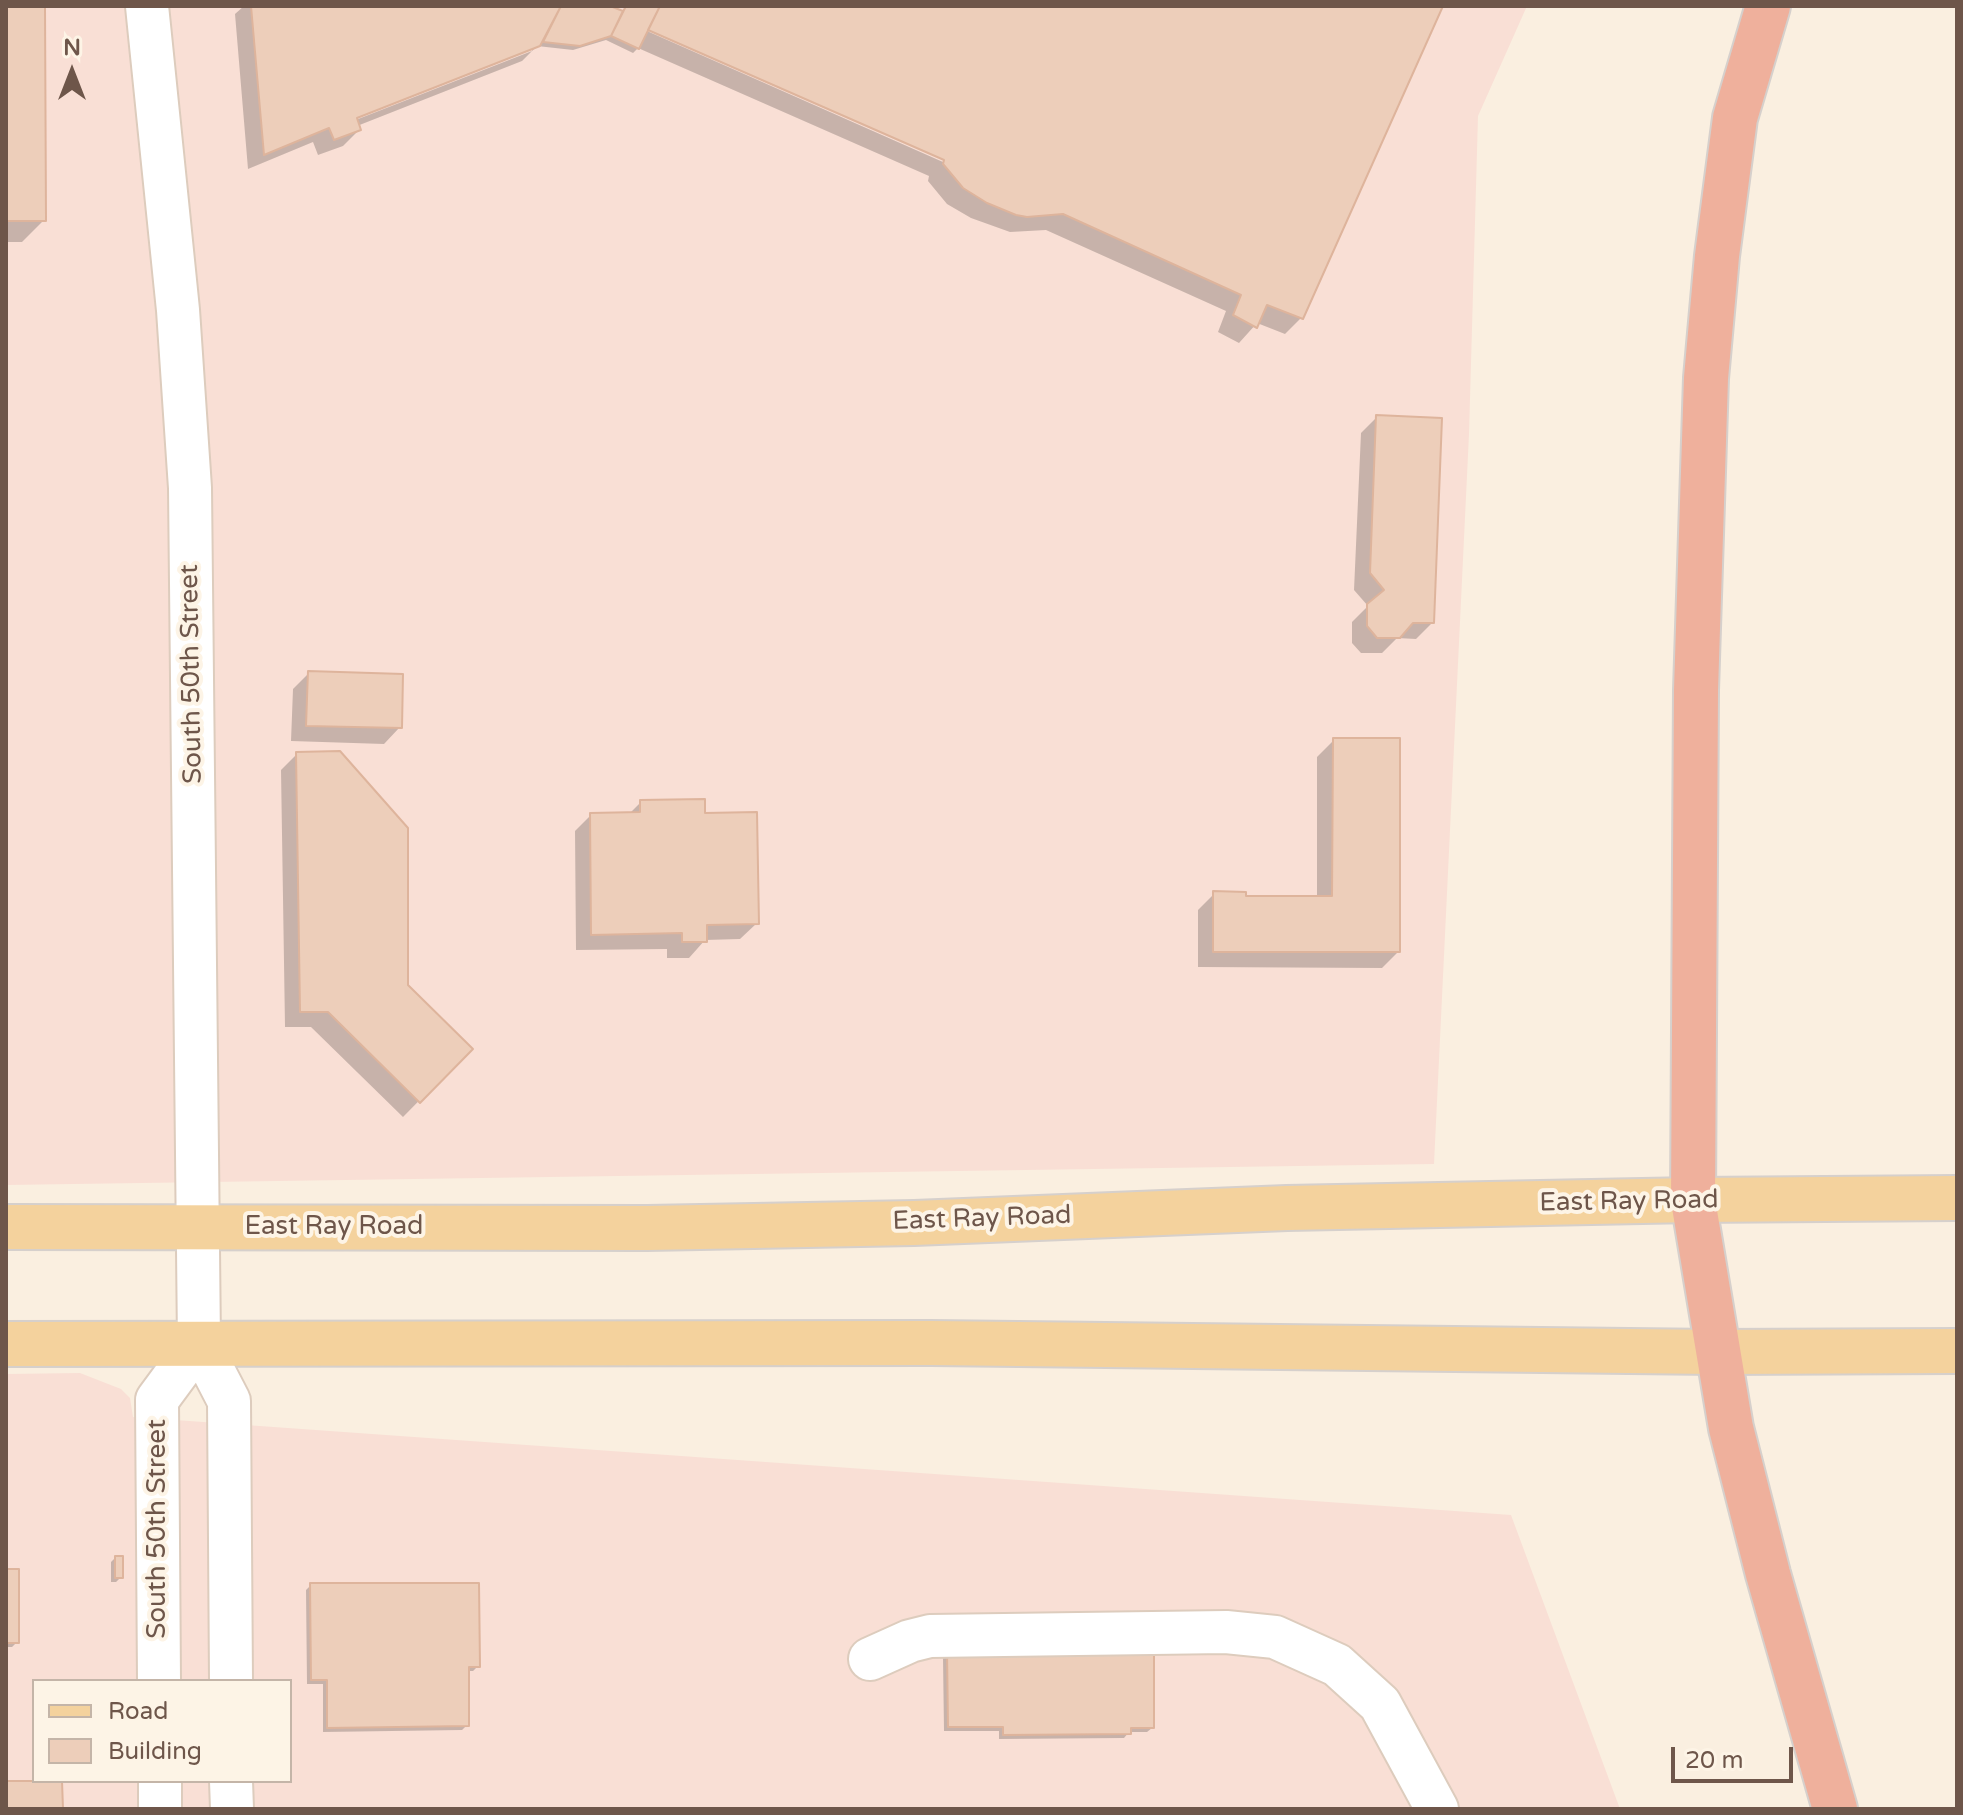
<!DOCTYPE html>
<html>
<head>
<meta charset="utf-8">
<style>
  body { margin:0 }
  #map { position:relative; width:1963px; height:1815px; overflow:hidden; background:#faefe0; font-family:"Varela Round",sans-serif }
  canvas { display:block }
  .frame { position:absolute; inset:0; border:8px solid #6e564a; pointer-events:none }
  .legend { position:absolute; left:32px; top:1679px; width:260px; height:104px; box-sizing:border-box; background:#fdf4e6; border:2px solid #c4b5a8; margin:0; padding:10px 14px; list-style:none; font-size:24px; color:#6e564a }
  .legend li { display:flex; align-items:center; gap:16px; height:40px }
  .legend b { width:40px; border:2px solid #c4b5a8 }
  .north { position:absolute; left:32px; top:32px; width:80px; height:80px; -webkit-text-stroke:6px #fdf4e6; paint-order:stroke; rotate:0deg; font-size:22px; font-weight:700; line-height:32px; text-align:center; color:#6e564a }
  .north::after { content:''; display:block; margin:auto; width:28px; height:36px; background:#6e564a; clip-path:polygon(50% 0,100% 100%,50% 72%,0 100%) }
  .scale { position:absolute; left:1671px; top:1747px; width:122px; height:36px; box-sizing:border-box; border:4px solid #6e564a; border-top:0; padding-left:10px; font-size:24px; line-height:28px; white-space:nowrap; color:#6e564a; -webkit-text-stroke:6px #fdf4e6; paint-order:stroke }
</style>
</head>
<body>
<div id="map">
<canvas width="1963" height="1815"></canvas>
<div class="frame"></div>
<ul class="legend">
<li><b style="height:10px;background:#f4d29d"></b>Road</li>
<li><b style="height:22px;background:#edceba"></b>Building</li>
</ul>
<div class="north">N</div>
<div class="scale">20 m</div>
</div>
<script>
const g = document.querySelector('canvas').getContext('2d');
g.lineJoin = 'round';
function paint(path, color) { g.fillStyle = color; g.fill(path, 'evenodd'); }
function trace(path, color, width, dash) { g.strokeStyle = color; g.lineWidth = width; g.lineCap = dash ? 'butt' : 'round'; g.setLineDash(dash || []); g.stroke(path); }
function label(font, color, halo, rows, align = 'center') {
  g.font = font + ' "Varela Round",sans-serif'; g.lineWidth = 8; g.setLineDash([]); g.textBaseline = 'middle'; g.strokeStyle = halo; g.fillStyle = color; for (const [text, x, y, turn = 0] of rows) {
    g.save(); g.translate(x, y); g.rotate((+turn || 0) * Math.PI / 180); g.textAlign = isNaN(turn) ? turn : align; if (halo) g.strokeText(text, 0, 0); g.fillText(text, 0, 0); g.restore();
  }
}
paint(new Path2D(`
  M6,6h1521l-49,110 -9,318 -35,730 -1428,21z
  M80,1373l41,16 9,9 3,19 1378,98 109,294h-1614v-435zM34,1681h256v100h-256z`), '#f9dfd5');
paint(new Path2D(`
  M6,6h37l1,214 -22,22h-16z
  M244,6h361l17,7 3,-7h816l-140,312 -16,16 -28,-11 -18,20 -21,-11 8,-21 -180,-81 -36,2 -39,-14 -24,-14 -19,-23 1,-5 -291,-128 -5,5 -27,-13 -33,10 -36,-4 -15,15 -165,65 2,4 -16,16 -25,9 -5,-13 -65,27 -13,-155zM647,27l307,135 -2,4 -305,-135zM532,47v4l-184,72 -1,-4z
  M1377,417l55,206 -16,16 -19,-1 -15,15h-21l-9,-10v-21l16,-16 -14,-16 7,-157z
  M309,673l91,54 -16,17 -93,-3 2,-52z
  M1334,740l64,212 -16,16 -184,-1v-57l16,-16 30,4h73v-141z
  M297,754l109,232 64,63 -67,68 -92,-90h-26l-4,-257z
  M641,802l62,13 54,108 -17,16 -35,1 -16,18h-22v-9l-91,1 -1,-119 16,-16 38,-1z
  M115,1558l6,19 -5,5h-5v-20z
  M6,1571l11,71 -5,5h-6z
  M311,1585l167,81 -5,5h-6v54l-5,5 -139,2v-48h-16l-1,-94z
  M948,1653l180,4 24,71 -5,4h-18l-5,6 -125,1v-8h-55l-1,-73z`), '#0003');
const building = new Path2D(`
  M6,6h39l1,215h-40z
  M251,6h310l-21,40 -183,72 4,12 -27,10 -5,-12 -65,27z
  M561,6h49l13,5 -12,25 -31,10 -37,-4z
  M626,6h34l-21,43 -28,-13z
  M660,6h783l-140,313 -36,-14 -10,23 -24,-13 8,-20 -178,-81 -36,3 -11,-2 -29,-12 -24,-15 -20,-24 1,-4 -296,-130z
  M1376,415l66,3 -8,205h-21l-13,15h-23l-10,-12v-22l17,-14 -14,-17z
  M308,671l95,3 -1,54 -96,-2z
  M1333,738h67v214h-187v-61l33,1v4h86z
  M340,751l68,77v157l65,64 -53,54 -92,-91h-28l-4,-260z
  M705,799v14l52,-1 2,112 -52,1v17h-25v-9l-91,2 -1,-122 50,-1v-12z
  M115,1556h8v22h-8z
  M6,1569h13v74h-13z
  M310,1583h169l1,84h-11v59l-142,2v-48h-16z
  M1130,1646v9h24v73h-23v6l-128,1v-8h-55l-1,-76z
  M6,1781h56l1,28h-57z`);
paint(building, '#edceba');
trace(building, '#deb49c', 2);
const minor = new Path2D(`
  M147,6l31,304 12,178 9,855 30,58 2,280
  M870,1659l40,-18 20,-5 296,-4 49,5 62,28 43,39 57,105
  M159,1681l-2,-281 42,-57
  M160,1781v28
  M231,1781l1,28`);
const major = new Path2D(`
  M6,1227l641,1 267,-5 373,-15 406,-8 264,-2
  M6,1344l925,-1 785,9 241,-1`);
const highway = new Path2D(`
  M1768,6l-33,112 -18,138 -11,122 -10,312 -3,510 38,228 37,146 67,235`);
trace(minor, '#ddccbd', 46);
trace(major, '#d6d0cc', 48);
trace(highway, '#d6d0cc', 48);
trace(minor, '#fff', 42);
trace(major, '#f4d29d', 44);
trace(highway, '#efb09c', 44);
label('26px', '#6e564a', '#fdf4e6', [
  ["South 50th Street",192,674,-91],
  ["East Ray Road",1629,1202,-1],
  ["East Ray Road",982,1219,-2],
  ["East Ray Road",334,1227],
  ["South 50th Street",158,1529,-90]
]);
</script>
</body>
</html>
